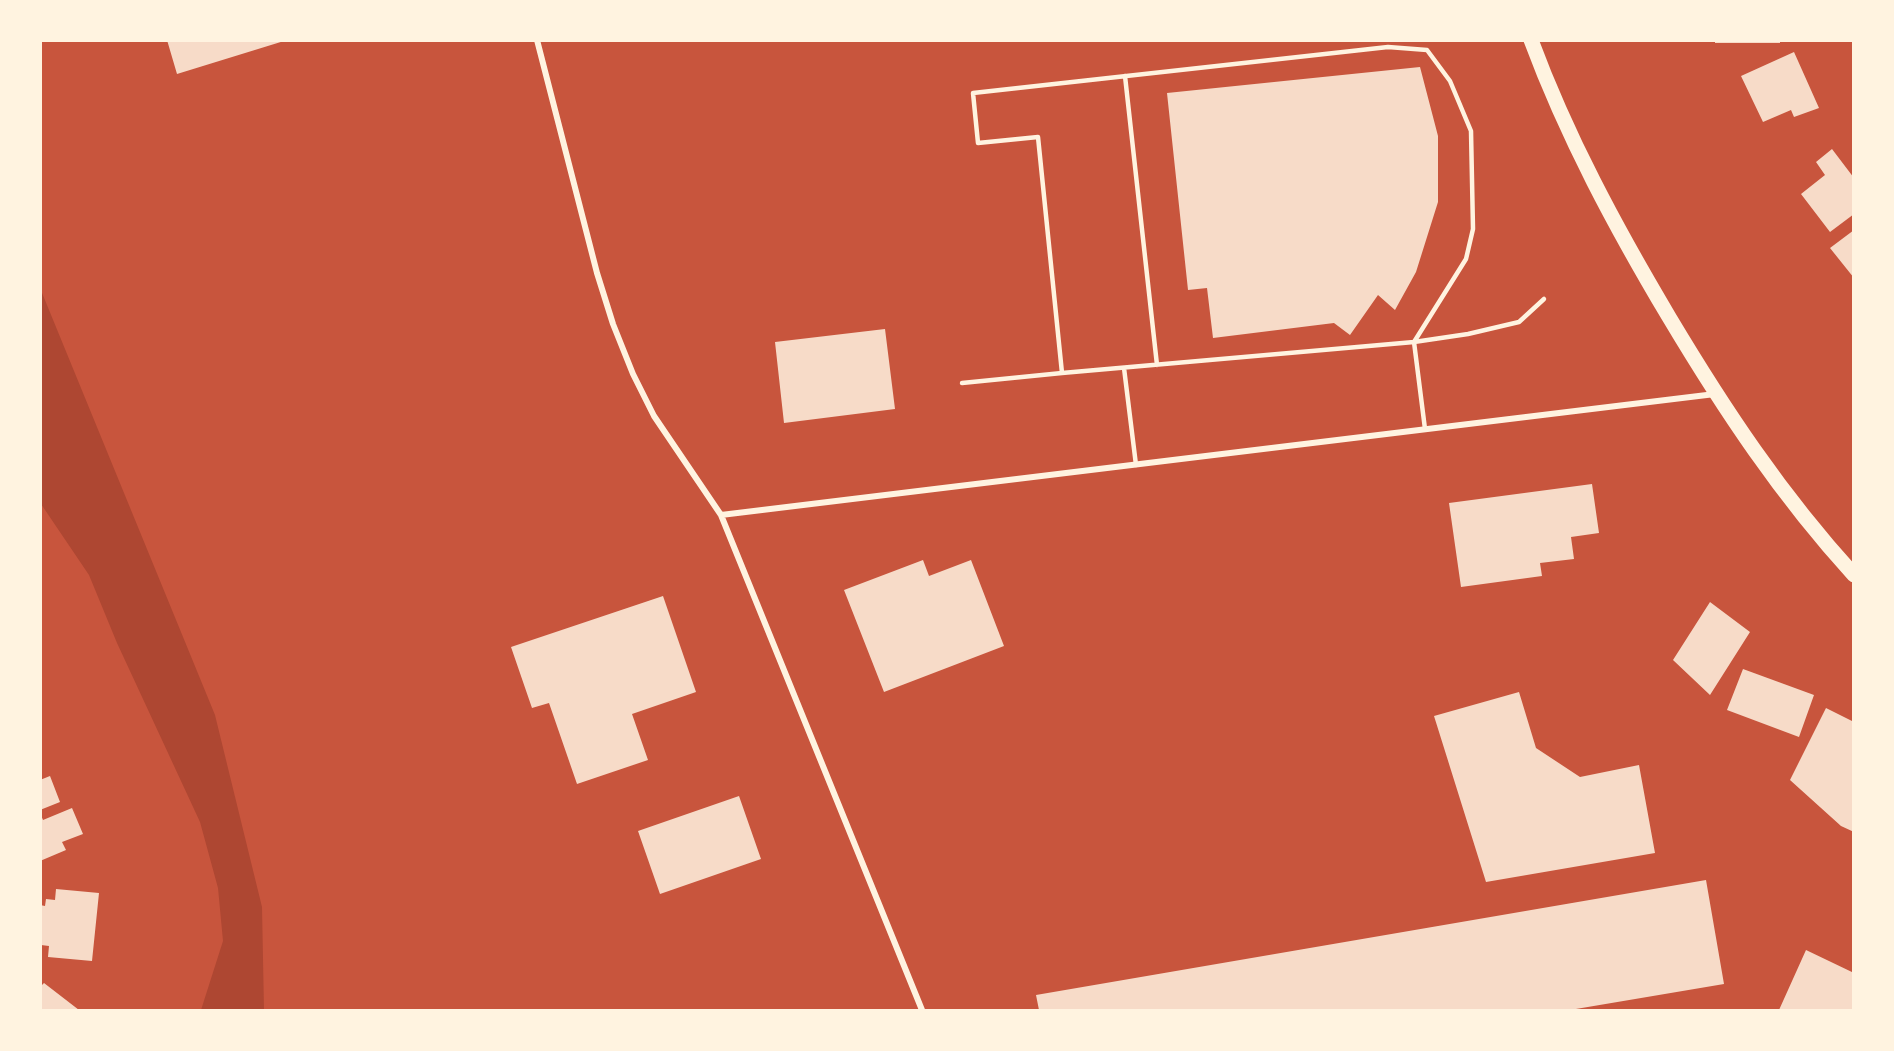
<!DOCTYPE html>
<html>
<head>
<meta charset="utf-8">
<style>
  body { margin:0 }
  #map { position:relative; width:1894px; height:1051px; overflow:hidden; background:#c8553d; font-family:Roboto,sans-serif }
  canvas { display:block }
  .frame { position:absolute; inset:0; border:42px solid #fff3e0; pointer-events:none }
</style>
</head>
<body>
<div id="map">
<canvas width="1894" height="1051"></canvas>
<div class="frame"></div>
</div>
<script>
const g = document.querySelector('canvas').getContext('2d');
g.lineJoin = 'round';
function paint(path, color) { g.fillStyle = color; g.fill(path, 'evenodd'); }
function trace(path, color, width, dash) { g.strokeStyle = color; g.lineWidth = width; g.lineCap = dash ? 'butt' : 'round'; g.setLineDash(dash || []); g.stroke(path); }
paint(new Path2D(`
  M40,288l175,427 47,192 2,103h-63l22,-69 -5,-53 -18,-66 -83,-179 -28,-68 -48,-71z`), '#ae4732');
paint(new Path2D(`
  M167,40h117v1l-107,33z
  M1715,40h65v3h-65z
  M1794,52l25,56 -25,9 -3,-7 -28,12 -22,-46z
  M1420,67l18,69v66l-22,70 -21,38 -17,-15 -28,40 -16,-12 -121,15 -6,-50 -19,2 -21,-197z
  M1832,149l22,29v36l-24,18 -29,-38 24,-19 -9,-13z
  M1854,230v48l-24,-30z
  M885,329l10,80 -111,14 -9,-81z
  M1592,484l7,49 -28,4 3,22 -34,4 2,13 -81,11 -12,-84z
  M923,560l6,16 42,-16 33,86 -120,46 -40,-102z
  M663,596l33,96 -64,22 16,46 -71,24 -28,-81 -17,5 -21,-61z
  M1710,602l40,30 -40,63 -37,-35z
  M1743,669l71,26 -15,42 -72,-27z
  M1519,692l17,56 44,29 59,-12 16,88 -169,29 -52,-166z
  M1826,708l28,14v110l-13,-6 -51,-46z
  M50,776l10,26 -20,8v-30z
  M739,796l22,63 -101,35 -22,-63z
  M72,808l11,26 -21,8 4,8 -26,11v-48l3,7z
  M1706,880l18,104 -154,26h-531l-3,-15z
  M56,889l43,4 -7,68 -44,-4 1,-11 -8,-1 -1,-40 5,1 1,-7 9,1z
  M1806,950l48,23v37h-75z
  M44,983l35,27h-39v-23z`), '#f7dbc8');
trace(new Path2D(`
  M1125,76l32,289
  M1124,368l12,97
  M1062,373l352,-31 54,-8 51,-12 25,-23
  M962,383l100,-10 -24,-236 -60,6 -5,-50 415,-46 39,3 23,31 21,50 2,98 -7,30 -52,83 11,87`), '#fff3e0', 4.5);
trace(new Path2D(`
  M537,40l60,233 16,51 20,50 21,42 67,99 201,495
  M721,515l994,-121`), '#fff3e0', 6);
trace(new Path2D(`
  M1531,40c36,97 85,188 138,277 55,92 112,178 185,258`), '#fff3e0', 15);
</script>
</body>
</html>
